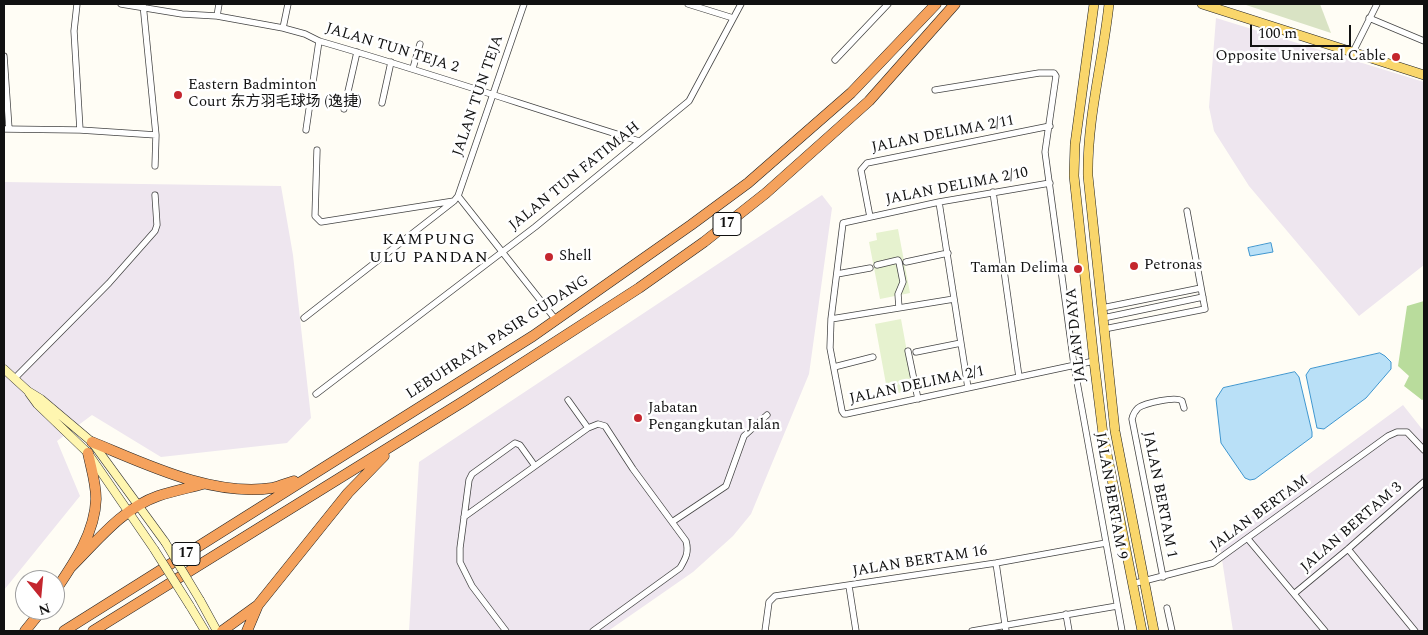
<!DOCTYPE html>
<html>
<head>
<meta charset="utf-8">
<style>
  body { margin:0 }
  #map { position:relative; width:1428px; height:635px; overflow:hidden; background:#fffdf5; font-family:Spectral,serif }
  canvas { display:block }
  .frame { position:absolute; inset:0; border:5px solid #111; pointer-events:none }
  .north { position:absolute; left:15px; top:570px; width:50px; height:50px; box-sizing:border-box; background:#fff; border:1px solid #a0a0a0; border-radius:50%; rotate:163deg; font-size:14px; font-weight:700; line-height:20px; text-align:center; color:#111 }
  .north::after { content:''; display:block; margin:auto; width:18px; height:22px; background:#c4262e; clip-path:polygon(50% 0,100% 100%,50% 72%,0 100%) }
  .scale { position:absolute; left:1250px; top:25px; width:101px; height:22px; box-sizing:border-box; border:2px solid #111; border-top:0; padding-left:6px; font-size:15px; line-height:18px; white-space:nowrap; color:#111; -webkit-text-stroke:4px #fff; paint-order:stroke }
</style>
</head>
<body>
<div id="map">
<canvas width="1428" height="635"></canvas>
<div class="frame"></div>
<div class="north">N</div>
<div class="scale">100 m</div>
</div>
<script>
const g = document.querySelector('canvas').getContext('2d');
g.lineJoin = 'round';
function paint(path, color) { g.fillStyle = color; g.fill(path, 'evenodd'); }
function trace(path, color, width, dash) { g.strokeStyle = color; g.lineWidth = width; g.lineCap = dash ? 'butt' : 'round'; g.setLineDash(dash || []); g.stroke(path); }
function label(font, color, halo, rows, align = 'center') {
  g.font = font + ' Spectral,"Noto Sans SC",serif'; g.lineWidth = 5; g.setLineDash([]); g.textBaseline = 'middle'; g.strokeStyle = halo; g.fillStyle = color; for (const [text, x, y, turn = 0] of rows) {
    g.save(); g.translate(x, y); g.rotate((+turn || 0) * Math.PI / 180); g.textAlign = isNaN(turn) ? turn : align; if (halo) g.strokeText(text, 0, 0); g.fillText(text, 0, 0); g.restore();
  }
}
paint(new Path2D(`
  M1216,18l208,64v183l-65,51 -110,-130 -35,-55 -5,-24z
  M4,182l277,4 12,69 18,163 -24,25 -126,14 -69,-42 -35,26 23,55 -76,94z
  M822,195l10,13 -23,166 -58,140 -18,22 -40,36 -85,59h-199l10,-169z
  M1403,405l19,24 2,-1v203h-191l-14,-91z`), '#eee6ef');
paint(new Path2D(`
  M1424,301v98l-2,1 -18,-14 5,-10 -11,-10 9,-60z`), '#b9dc9c');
paint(new Path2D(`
  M1243,4h77l11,29z`), '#d9e3c4');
paint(new Path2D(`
  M898,229l12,64 -30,6 -11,-57 8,-2 -1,-7z
  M901,319l13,71 -26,5 -13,-71z`), '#e6f2cf');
const water = new Path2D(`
  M1271,243l2,9 -23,4 -2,-8z
  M1380,353l5,3 6,6v7l-25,29 -42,31 -7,-1 -11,-53 4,-6z
  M1295,372l4,5 13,55v5l-57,42 -5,1 -5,-2 -24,-35 -5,-44 7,-11z`);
paint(water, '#b9e0f7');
trace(water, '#3f96cf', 1);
const street = new Path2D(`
  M77,4l-3,27 6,99
  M121,4l61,10 35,2 66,12 22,6 14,7c108,31 213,67 320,100
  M143,4l13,131 -1,31
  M688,4l45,14
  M217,16l2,-12
  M1369,18l55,23
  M283,28l5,-24
  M1353,52l24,-48
  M4,56l5,73
  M835,60l53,-56
  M413,68l7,-24
  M935,90l104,-17h15l2,3 -11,76 29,213 48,266
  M382,103l9,-41
  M344,109l13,-57
  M4,129l76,1 76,5
  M306,130l13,-89
  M317,150l-2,66 6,6 133,-21
  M1050,183l-111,19 -96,21 -12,96 -1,29 12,63 2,3h2l248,-53
  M993,192l26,185
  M458,196l98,124
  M939,202l29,186
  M870,217l-9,-47 6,-7 183,-37
  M906,262l42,-9
  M877,265l21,-5 1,2 4,20 -5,12 1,14
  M837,274l33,-6
  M1102,308l99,-20
  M304,318l150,-117 4,-5 66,-192
  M1103,318l100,-21
  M831,319l123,-20
  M1104,329l101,-20 -18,-98
  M908,351l10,48
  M916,352l45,-9
  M834,367l39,-10
  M15,378l94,-95 46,-52 2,-6 -2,-30
  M316,394l219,-167 154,-126 52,-97
  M568,400l20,28
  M464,517l124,-89 10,-4 7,2 28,43 53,72c3,11 0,17 -6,27l-87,63
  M672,522l54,-36 18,-50 23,-21
  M1248,539l77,92
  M1348,549l67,82
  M996,563l10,68
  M1163,577l-31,-158c1,-5 3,-8 6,-11 7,-5 38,-12 44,-7l2,7
  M1132,584l81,-21 175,-127 9,-4h10l17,18
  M849,586l7,45
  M1295,593l53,-44 76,-67
  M1167,608l5,23
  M1066,614l3,17
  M506,631l-34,-45 -12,-24v-14l9,-68 3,-6 43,-31 5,2 15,21
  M765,631l4,-29 6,-6 221,-33 110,-20
  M972,631l145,-25`);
const secondary = new Path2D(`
  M4,369l24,22 13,8 51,43 73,100
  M29,393l8,11 51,49 66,96
  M200,600l17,31
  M190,606l15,25`);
const primary = new Path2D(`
  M1094,4l-19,140 -1,32 20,185 9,73 39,197
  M1109,4c-6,57 -22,114 -21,172l27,255 39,200
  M1202,4l222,71`);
const highway = new Path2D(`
  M92,442c54,22 120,55 180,46 8,-2 15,-5 22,-7
  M71,567c26,-26 52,-59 87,-71 15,-5 30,-8 45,-12
  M55,591c19,-28 40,-58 41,-92 0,-16 -5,-31 -8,-46
  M25,631l17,-21
  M64,631l469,-295 158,-111 57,-42 103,-90 85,-89
  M93,631l371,-230 175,-113 65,-46 62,-49 103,-92 86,-97
  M222,631l36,-26
  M247,631l11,-26 90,-112 36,-37`);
trace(street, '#444', 7);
trace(secondary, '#333', 9);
trace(primary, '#222', 10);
trace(highway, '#222', 11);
trace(street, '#fff', 5.5);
trace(secondary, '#fff6b0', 8);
trace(primary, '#f9d66b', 9);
trace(highway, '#f5a25d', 10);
const secondaryBridge = new Path2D(`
  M165,542l35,58
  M154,549l36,57`);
trace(secondaryBridge, '#333', 9, []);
trace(secondaryBridge, '#fff6b0', 8);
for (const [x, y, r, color] of [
  [1396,57,5,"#c4262e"],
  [178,95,5,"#c4262e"],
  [549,257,5,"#c4262e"],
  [1134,266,5,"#c4262e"],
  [1078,269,5,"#c4262e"],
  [638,418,5,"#c4262e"]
]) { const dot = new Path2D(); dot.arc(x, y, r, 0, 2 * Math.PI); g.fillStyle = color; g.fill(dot); trace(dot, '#fff', 2); }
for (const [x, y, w] of [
  [727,224,28],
  [186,554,28]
]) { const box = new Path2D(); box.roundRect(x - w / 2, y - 11.5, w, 23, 4); g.fillStyle = '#fff'; g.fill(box); trace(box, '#111', 1); }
label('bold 14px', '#111', null, [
  ["17",727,224],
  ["17",186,554]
]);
label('15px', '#111', '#fff', [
  ["JALAN TUN TEJA 2",392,49,17],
  ["JALAN TUN TEJA",479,96,-71],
  ["JALAN DELIMA 2/11",943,135,-11],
  ["JALAN TUN FATIMAH",575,177,-39],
  ["JALAN DELIMA 2/10",957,187,-11],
  ["JALAN DAYA",1077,335,-96],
  ["LEBUHRAYA PASIR GUDANG",498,338,-33],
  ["JALAN DELIMA 2/1",917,386,-12],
  ["JALAN BERTAM 1",1159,495,79],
  ["JALAN BERTAM 9",1110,496,80],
  ["JALAN BERTAM",1260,514,-36],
  ["JALAN BERTAM 3",1352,528,-41],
  ["JALAN BERTAM 16",920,562,-9]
]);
label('15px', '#111', '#fff', [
  ["Opposite Universal Cable",1386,57,"right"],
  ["Eastern Badminton",188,86],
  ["Court 东方羽毛球场 (逸捷)",188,103],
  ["Shell",559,257],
  ["Petronas",1144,266],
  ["Taman Delima",1068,269,"right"],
  ["Jabatan",648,409],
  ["Pengangkutan Jalan",648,426]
], 'left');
g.letterSpacing = '1px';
label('16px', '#111', '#fff', [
  ["KAMPUNG",429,241],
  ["ULU PANDAN",429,259]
]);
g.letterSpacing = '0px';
</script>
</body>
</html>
